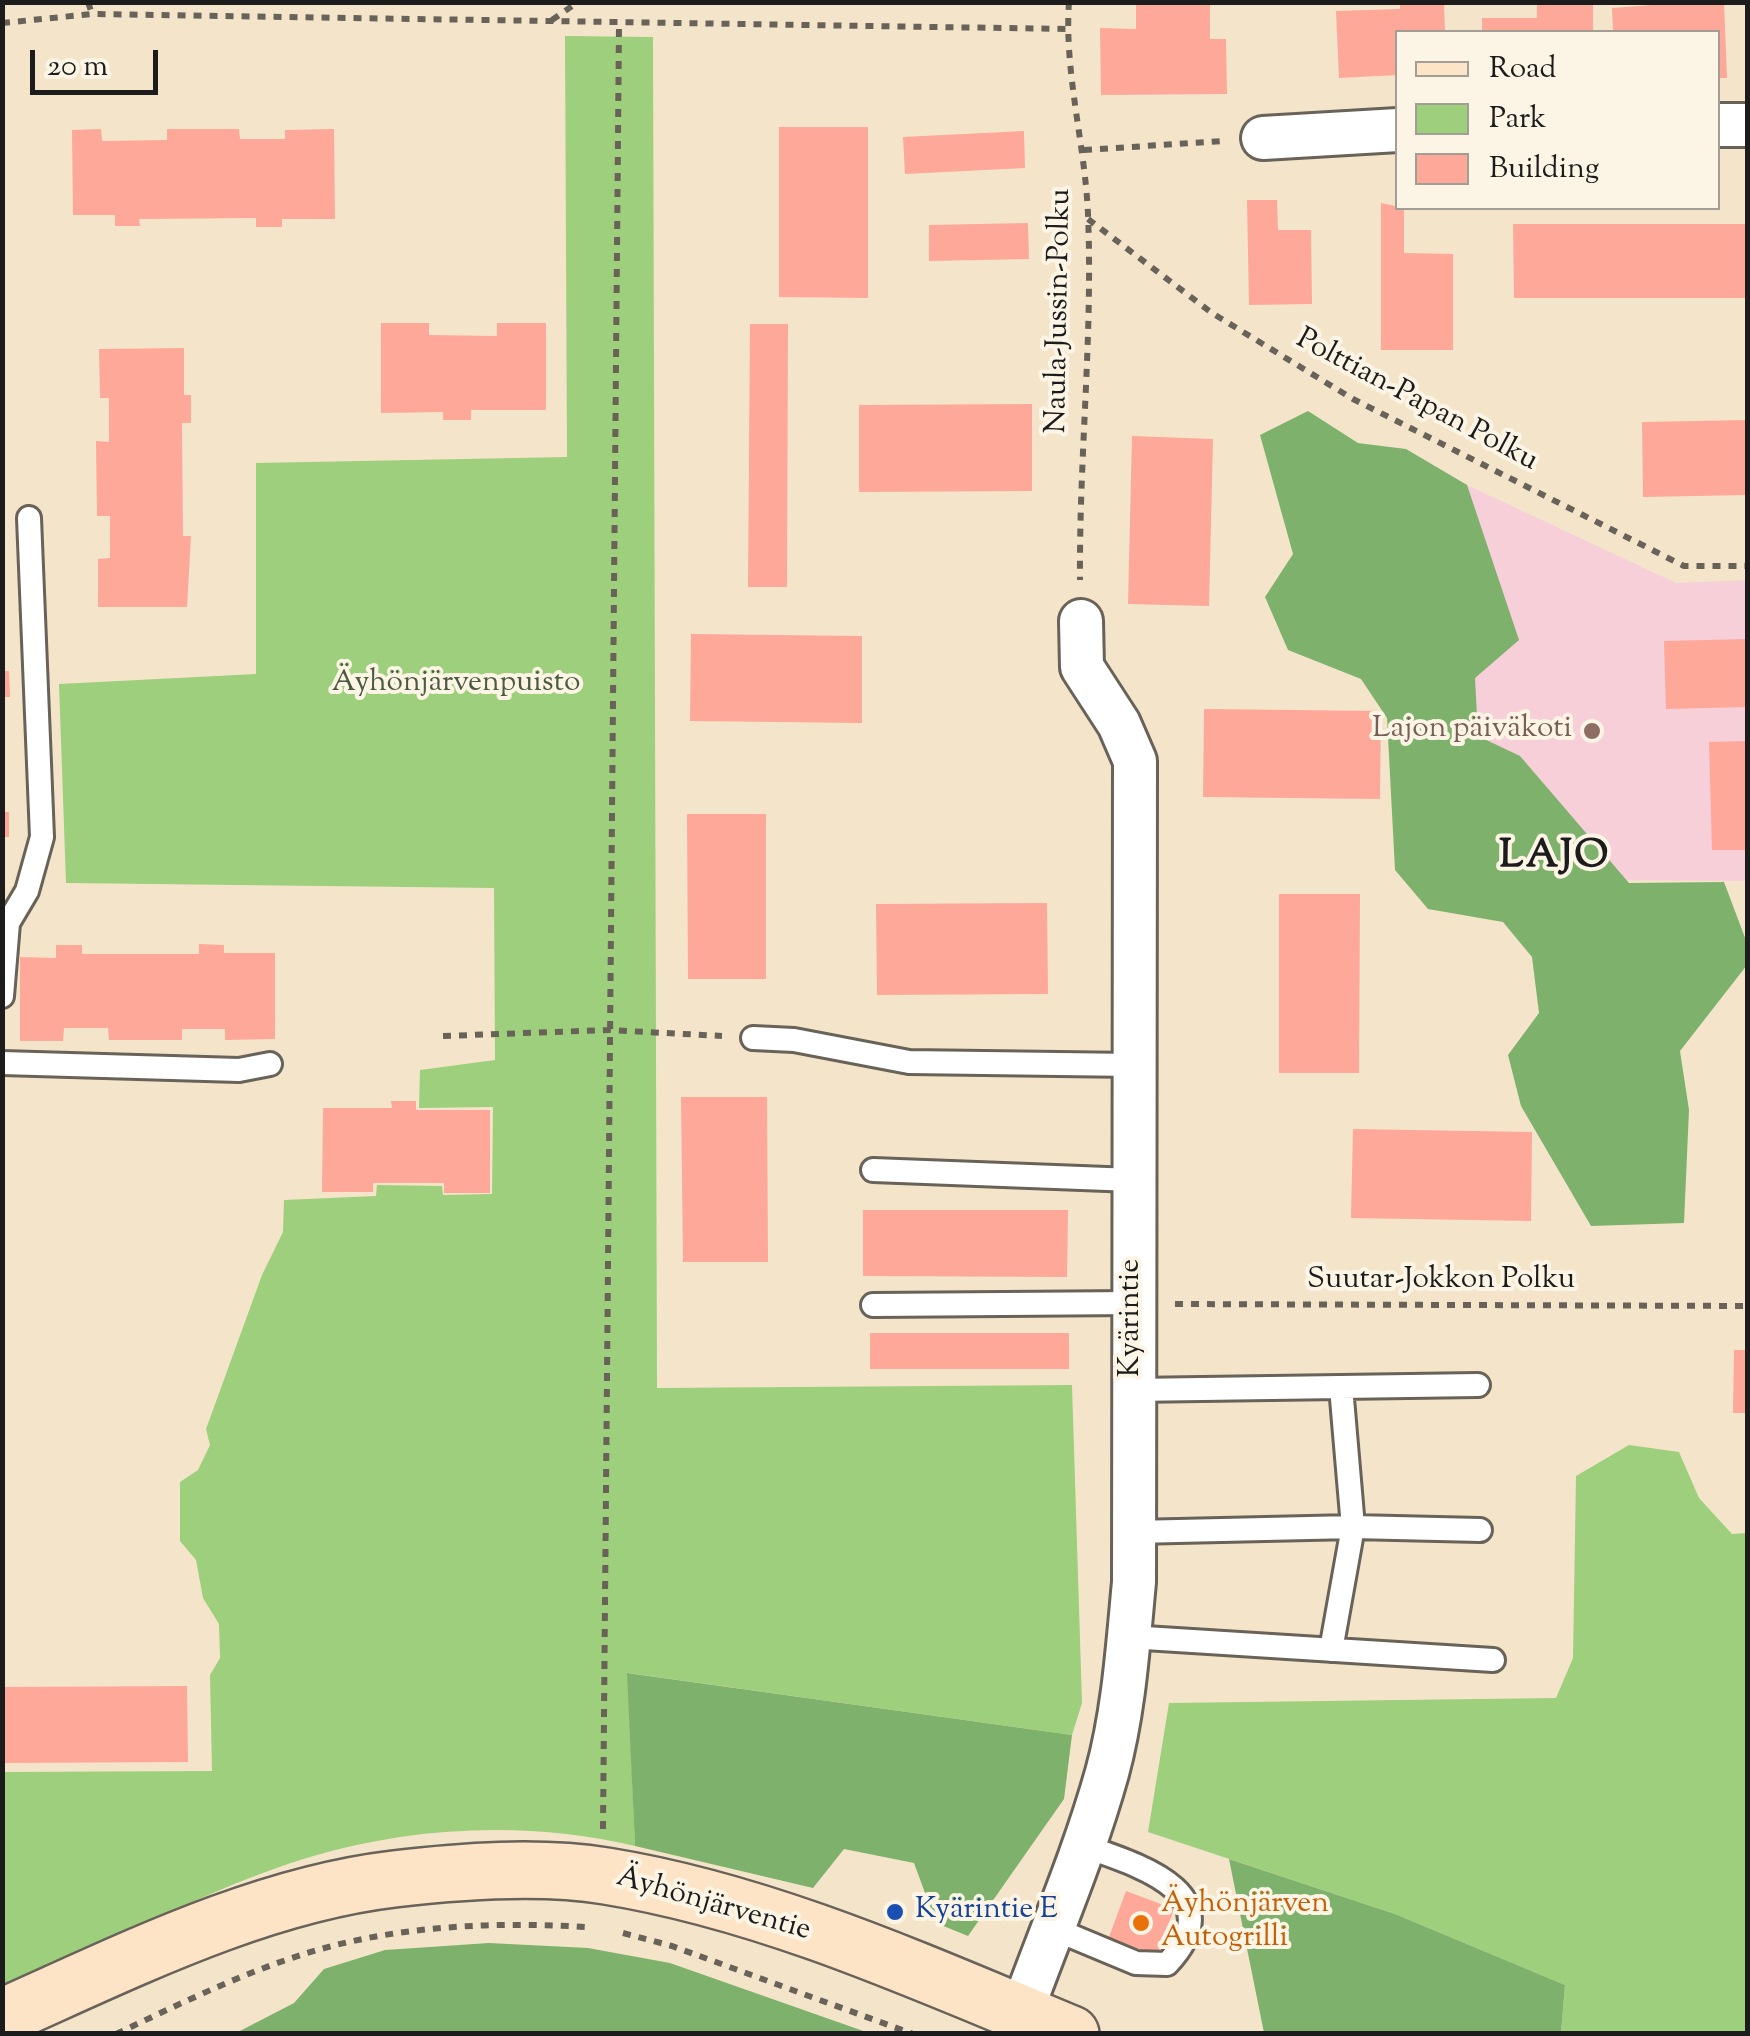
<!DOCTYPE html>
<html>
<head>
<meta charset="utf-8">
<style>
  body { margin:0 }
  #map { position:relative; width:1750px; height:2036px; overflow:hidden; background:#f4e5ca; font-family:"Sorts Mill Goudy",serif }
  canvas { display:block }
  .frame { position:absolute; inset:0; border:5px solid #1c1c1c; pointer-events:none }
  .legend { position:absolute; left:1395px; top:30px; width:325px; height:180px; box-sizing:border-box; background:#fcf5e5; border:2px solid #a29e95; margin:0; padding:12px 18px; list-style:none; font-size:30px; color:#1c1c1c }
  .legend li { display:flex; align-items:center; gap:20px; height:50px }
  .legend b { width:50px; border:2px solid #a29e95 }
  .scale { position:absolute; left:30px; top:50px; width:128px; height:45px; box-sizing:border-box; border:5px solid #1c1c1c; border-top:0; padding-left:12px; font-size:30px; line-height:35px; white-space:nowrap; color:#1c1c1c; -webkit-text-stroke:8px #fcf5e5; paint-order:stroke }
</style>
</head>
<body>
<div id="map">
<canvas width="1750" height="2036"></canvas>
<div class="frame"></div>
<ul class="legend">
<li><b style="height:12px;background:#fee4c6"></b>Road</li>
<li><b style="height:28px;background:#9ecf7d"></b>Park</li>
<li><b style="height:28px;background:#fda898"></b>Building</li>
</ul>
<div class="scale">20 m</div>
</div>
<script>
const g = document.querySelector('canvas').getContext('2d');
g.lineJoin = 'round';
function paint(path, color) { g.fillStyle = color; g.fill(path, 'evenodd'); }
function trace(path, color, width, dash) { g.strokeStyle = color; g.lineWidth = width; g.lineCap = dash ? 'butt' : 'round'; g.setLineDash(dash || []); g.stroke(path); }
function label(font, color, halo, rows, align = 'center') {
  g.font = font + ' "Sorts Mill Goudy",serif'; g.lineWidth = 8; g.setLineDash([]); g.textBaseline = 'middle'; g.strokeStyle = halo; g.fillStyle = color; for (const [text, x, y, turn = 0] of rows) {
    g.save(); g.translate(x, y); g.rotate((+turn || 0) * Math.PI / 180); g.textAlign = isNaN(turn) ? turn : align; if (halo) g.strokeText(text, 0, 0); g.fillText(text, 0, 0); g.restore();
  }
}
paint(new Path2D(`
  M1406,449l61,36 209,98 71,-3v301l-294,-2z`), '#f6cfd8');
paint(new Path2D(`
  M565,36l88,1 4,1351 415,-3 10,318 -10,32 -444,-62 7,173c-105,-25 -221,-20 -325,11 -106,32 -207,90 -307,135l-1,-220 210,-1 -2,-96 10,-17 -1,-34 -16,-26 -7,-38 -16,-19v-59l18,-12 12,-25 -4,-16 56,-154 21,-43 1,-32 92,-4 1,-11 65,1 1,9 49,-1 1,-87 -74,1 1,-38 75,-10 -1,-172 -428,-5 -7,-199 197,-10v-211l311,-6z
  M1629,1445l50,7 20,46 33,36 15,-1v500h-186l4,-48 -170,-71 -247,-82 21,-129 387,-5 17,-40 3,-182z`), '#9ecf7d');
paint(new Path2D(`
  M1308,411l50,32 48,6 61,36 52,155 -44,38 3,58 42,20 109,127 95,-1 23,61v22l-67,86 9,59 -5,113 -93,3 -70,-120 -13,-51 31,-42 -7,-56 -29,-35 -75,-13 -33,-39 -8,-152 -26,-39 -73,-29 -23,-53 28,-43 -33,-119z
  M627,1673l445,62 -8,64 -96,137 -32,-13 -22,-60 -70,-14 -31,39 -178,-42z
  M1229,1859l166,55 170,71 -4,48h-297z
  M489,1943l99,5 82,15 199,70h-633l58,-30 30,-34 61,-19z`), '#7eb26c');
paint(new Path2D(`
  M1136,2h74v37h16l1,55 -126,1 -1,-67 36,1z
  M1400,2h44l1,30h-47v43l-59,3 -3,-67 64,-2z
  M1537,2h56v30h-111v-14h55z
  M1691,2h33l3,76h-9v-46h-105l-1,-24z
  M779,127h89v171l-89,-1z
  M101,129l1,12 65,-1v-11h72l1,10h45v-9l49,-1 1,90h-53v8h-26v-9l-117,1 1,7h-25v-11h-42l-1,-85z
  M1024,131l1,37 -120,6 -2,-37z
  M1247,200h30l1,30h33l1,74 -63,1z
  M1381,203l23,5v45l49,1v96h-72z
  M1028,223l1,36 -100,2v-36z
  M1513,224h235v74h-234z
  M381,323h48v12l68,1v-13h49v87h-75v10h-28v-8l-62,1z
  M750,324h38l-1,263h-39z
  M184,348v47h7v28h-9l1,113h8l-4,71h-89v-48l12,-1v-42h-13l-1,-75 13,1v-44h-9l-1,-49z
  M1032,404v87l-173,1v-87z
  M1748,420v75l-105,2 -1,-75z
  M1132,436l81,3 -4,167 -81,-2z
  M691,634l171,2v87l-172,-2z
  M1748,639v68l-82,2 -2,-68z
  M2,671h7l1,26h-8z
  M1204,709l177,2 -1,88 -177,-2z
  M1748,741v109h-36l-3,-108z
  M2,812h7v25h-7z
  M687,814h79v165h-78z
  M1279,894h81l-1,179h-80z
  M1047,903l1,91 -171,1 -1,-91z
  M199,944l25,1v8h51v86l-50,1v-11h-43v11h-73l-1,-12h-44l-1,13h-43v-84l36,1v-13h26v9h117z
  M681,1097h86l1,165h-85z
  M391,1101h25v9h74v83h-46v-10h-71v9h-51l1,-84h69z
  M1353,1129l179,3 -1,89 -180,-3z
  M863,1210h205l-1,67 -204,-1z
  M870,1333h199v36h-199z
  M1734,1350h14v63h-15z
  M187,1686l1,76 -186,1v-76z
  M1126,1891l48,18 -17,47 -48,-19z`), '#fda898');
const lane = new Path2D(`
  M2,996l6,-73 19,-32 15,-54 -13,-319
  M753,1038l41,2 115,22 224,3
  M2,1063l237,7 31,-6
  M873,1170l260,10
  M873,1305l260,-2
  M1133,1390l345,-5
  M1134,1532l219,-5 127,3
  M1129,1637l364,23
  M1331,1650l22,-123 -12,-140
  M1052,1928l84,35 31,1c67,-71 -29,-99 -83,-118`);
const street = new Path2D(`
  M1718,125h30
  M1263,138l135,-8
  M1021,2013c29,-80 63,-158 86,-240 17,-62 21,-128 27,-191l1,-821 -16,-37 -37,-57 -1,-46`);
const secondary = new Path2D(`
  M2,2017c124,-55 256,-122 392,-138 67,-8 145,-14 212,-3 161,26 315,96 465,158`);
trace(lane, '#686259', 28);
trace(street, '#686259', 48);
trace(secondary, '#686259', 60);
trace(new Path2D(`
  M88,2l4,12
  M1069,2c-5,70 16,142 19,212 5,122 -9,244 -8,366
  M552,20l26,-18
  M2,23l90,-9 975,15
  M1084,150l139,-9
  M1088,219l124,94 141,86 331,167h64
  M443,1036l166,-6 113,6
  M1175,1304l573,2
  M603,1829l16,-1804
  M623,1933l49,13 241,88
  M116,2034c70,-33 144,-70 220,-89 80,-20 167,-23 250,-18`), '#686259', 6, [8, 8]);
trace(lane, '#fff', 22);
trace(street, '#fff', 42);
trace(secondary, '#fee4c6', 55);
for (const [x, y, r, color] of [
  [1592,731,10,"#8d6e63"],
  [895,1912,10,"#1a4fb4"],
  [1141,1923,10,"#e8710a"]
]) { const dot = new Path2D(); dot.arc(x, y, r, 0, 2 * Math.PI); g.fillStyle = color; g.fill(dot); trace(dot, '#fcf5e5', 4); }
label('30px', '#1c1c1c', '#fcf5e5', [
  ["Naula-Jussin-Polku",1061,311,-89],
  ["Polttian-Papan Polku",1416,402,28],
  ["Suutar-Jokkon Polku",1441,1282],
  ["Kyärintie",1133,1318,-90],
  ["Äyhönjärventie",713,1906,16]
]);
label('30px', '#4a5b3e', '#fcf5e5', [
  ["Äyhönjärvenpuisto",456,685]
]);
label('30px', '#785e54', '#fcf5e5', [
  ["Lajon päiväkoti",1572,731]
], 'right');
label('30px', '#c56008', '#fcf5e5', [
  ["Äyhönjärven",1161,1906],
  ["Autogrilli",1161,1940]
], 'left');
label('30px', '#164399', '#fcf5e5', [
  ["Kyärintie E",915,1912]
], 'left');
g.letterSpacing = '2.5px';
label('bold 40px', '#1c1c1c', '#fcf5e5', [
  ["LAJO",1555,859]
]);
g.letterSpacing = '0px';
</script>
</body>
</html>
